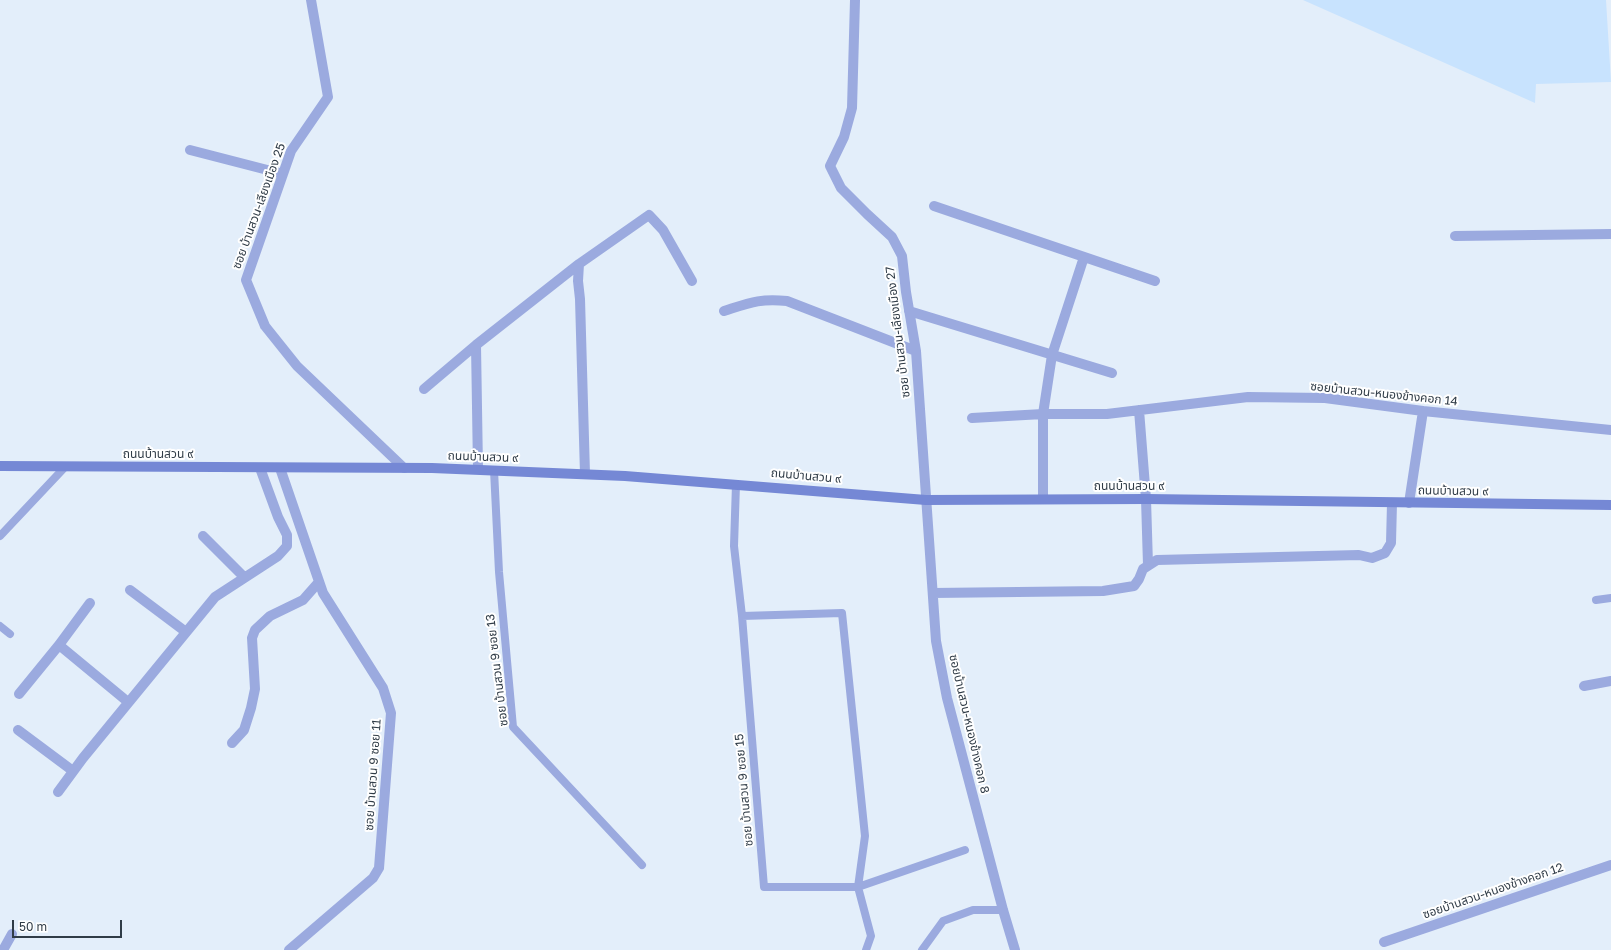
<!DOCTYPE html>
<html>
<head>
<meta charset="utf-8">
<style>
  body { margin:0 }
  #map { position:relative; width:1611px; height:950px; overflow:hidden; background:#e3eefa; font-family:"Golos Text",sans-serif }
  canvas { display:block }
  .scale { position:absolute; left:12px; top:920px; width:110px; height:18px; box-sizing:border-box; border:2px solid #303c47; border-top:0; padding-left:5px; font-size:12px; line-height:14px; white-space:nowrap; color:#303c47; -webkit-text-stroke:3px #fff; paint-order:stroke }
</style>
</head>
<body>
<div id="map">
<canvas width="1611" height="950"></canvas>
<div class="scale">50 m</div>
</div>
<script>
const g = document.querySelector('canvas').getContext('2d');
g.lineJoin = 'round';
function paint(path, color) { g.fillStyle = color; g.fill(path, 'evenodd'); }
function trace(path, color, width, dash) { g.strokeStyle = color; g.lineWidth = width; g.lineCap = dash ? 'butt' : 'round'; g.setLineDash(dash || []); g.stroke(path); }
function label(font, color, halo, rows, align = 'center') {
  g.font = font + ' "Golos Text","Noto Sans Thai",sans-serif'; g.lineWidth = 4; g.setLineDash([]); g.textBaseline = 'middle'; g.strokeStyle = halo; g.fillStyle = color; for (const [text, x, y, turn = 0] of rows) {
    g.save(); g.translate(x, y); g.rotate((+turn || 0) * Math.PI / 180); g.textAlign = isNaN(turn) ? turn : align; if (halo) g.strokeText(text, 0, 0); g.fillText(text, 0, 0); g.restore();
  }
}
paint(new Path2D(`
  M1303,0h303l5,82 -75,2 -1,19z`), '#c8e3fe');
trace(new Path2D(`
  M494,470l5,102 14,155 129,138
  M736,484l-2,62 8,70 22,271h94l107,-37
  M0,536l65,-69
  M1596,600l15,-2
  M742,616l100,-3 23,223 -7,51 13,49 -5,14
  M0,626l10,8
  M922,950l21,-29 30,-11h30`), '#9baadf', 8);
trace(new Path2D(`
  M311,0l17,97 -37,54 -45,129 19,46 32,40 107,102
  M855,0l-3,108 -8,29 -14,29 11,22 26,26 25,23 10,19 4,36 10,59 20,290 11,57 56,212 12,40
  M190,150l93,24
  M934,206l221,75
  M1455,236l156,-2
  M579,264l70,-49 14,15 29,51
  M724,311c25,-8 36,-13 63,-10l129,50
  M909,311l203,62
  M476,345l2,124
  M424,389l52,-44 103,-81 -1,17 2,18 5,175
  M1139,410l7,89 2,66
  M972,418l71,-4h64l141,-17 77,1 98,13 188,19
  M280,468l43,125 60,95 8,25 -12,155 -6,10 -84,72
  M1043,499v-85l9,-59 32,-98
  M1409,503l14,-92
  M203,536l41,41
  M130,590l56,42
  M933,593l170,-2 31,-5 5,-7 4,-10 14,-9 202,-5 13,3 13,-5 6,-10 1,-40
  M59,645l69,57
  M1584,686l27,-5
  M19,694l40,-49 31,-42
  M18,730l55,41
  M232,743l12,-13 7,-22 4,-19 -3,-51 3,-8 15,-14 33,-16 15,-17
  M58,792l25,-34 132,-161 63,-41 9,-10v-11l-9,-18 -18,-49
  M1384,942l227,-77
  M3,950l9,-16`), '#9baadf', 10);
trace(new Path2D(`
  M0,466l432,2 193,8 301,24 220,-1 465,6`), '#7588d5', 10);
label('12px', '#303c47', '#fff', [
  ["ซอย บ้านสวน-เลียงเมือง 25",259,206,-70],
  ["ซอย บ้านสวน-เลียงเมือง 27",898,332,-97],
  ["ซอยบ้านสวน-หนองข้างคอก 14",1384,394,6],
  ["ถนนบ้านสวน ๙",158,454],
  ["ถนนบ้านสวน ๙",483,457,2],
  ["ถนนบ้านสวน ๙",806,476,5],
  ["ถนนบ้านสวน ๙",1129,486],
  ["ถนนบ้านสวน ๙",1453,491,1],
  ["ซอย บ้านสวน 9 ซอย 13",497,670,-97],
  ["ซอยบ้านสวน-หนองข้างคอก 8",969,724,77],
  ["ซอย บ้านสวน 9 ซอย 11",373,775,-86],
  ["ซอย บ้านสวน 9 ซอย 15",744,790,-95],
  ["ซอยบ้านสวน-หนองข้างคอก 12",1493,891,-19]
]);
</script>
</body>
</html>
